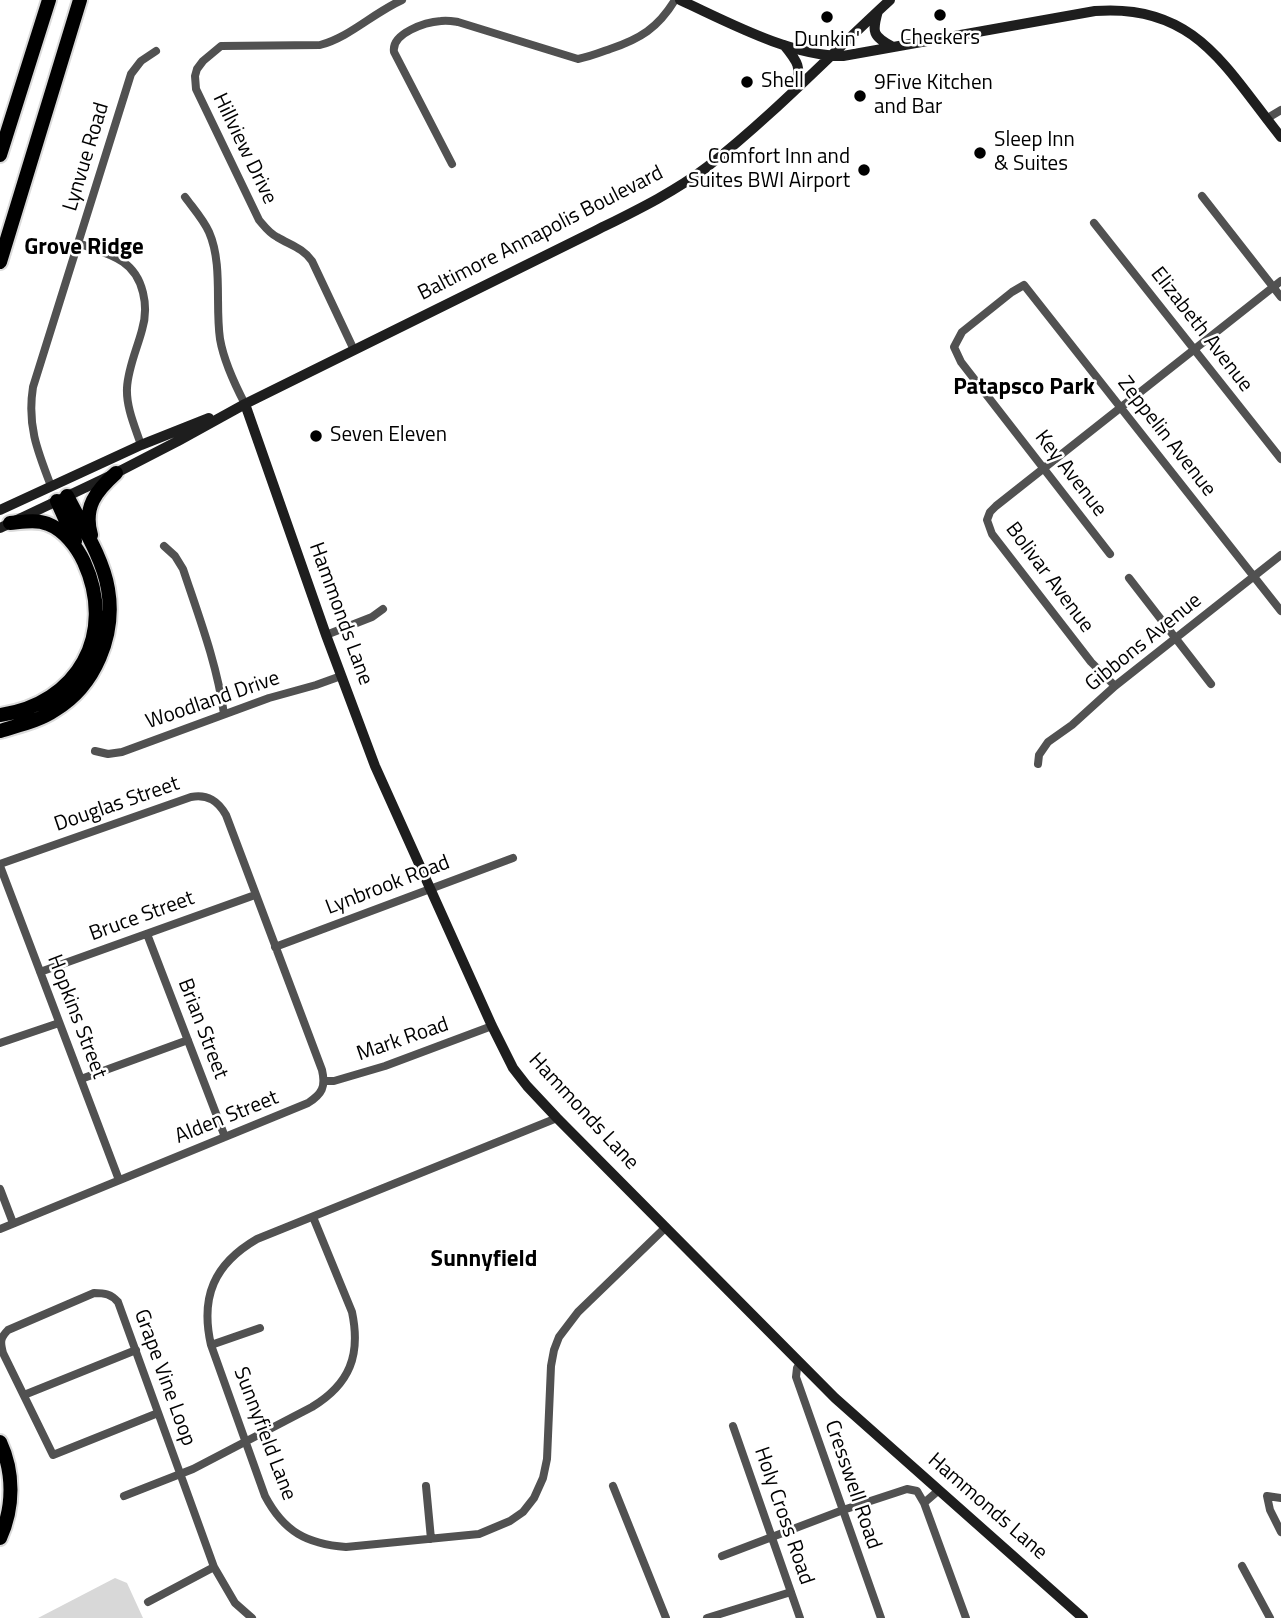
<!DOCTYPE html>
<html>
<head>
<meta charset="utf-8">
<style>
  body { margin:0 }
  canvas { display:block; background:#fff }
</style>
</head>
<body>
<canvas width="1281" height="1618"></canvas>
<script>
const g = document.querySelector('canvas').getContext('2d');
g.lineJoin = 'round';
function paint(path, color) { g.fillStyle = color; g.fill(path, 'evenodd'); }
function trace(path, color, width, dash) { g.strokeStyle = color; g.lineWidth = width; g.lineCap = dash ? 'butt' : 'round'; g.setLineDash(dash || []); g.stroke(path); }
function label(font, color, halo, rows, align = 'center') {
  g.font = font + ' "Titillium Web",sans-serif'; g.lineWidth = 5; g.setLineDash([]); g.textBaseline = 'middle'; g.strokeStyle = halo; g.fillStyle = color; for (const [text, x, y, turn = 0] of rows) {
    g.save(); g.translate(x, y); g.rotate((+turn || 0) * Math.PI / 180); g.textAlign = isNaN(turn) ? turn : align; if (halo) g.strokeText(text, 0, 0); g.fillText(text, 0, 0); g.restore();
  }
}
paint(new Path2D(`
  M115,1578l12,5 16,35h-105z`), '#d8d8d8');
const highway = new Path2D(`
  M0,155l49,-155
  M0,262l80,-262
  M57,501l18,40
  M91,535c-8,-28 5,-44 25,-62
  M0,715c78,-11 117,-81 84,-153 -7,-15 -20,-32 -36,-38 -12,-5 -26,-2 -38,-1
  M0,731c19,-6 39,-10 55,-21 40,-24 61,-75 53,-121 -5,-31 -27,-65 -41,-93
  M0,1442c14,30 14,65 0,96`);
trace(highway, '#dbdbdb', 18);
trace(new Path2D(`
  M1266,119l15,-9
  M452,164l-58,-112c-3,-19 32,-30 47,-31 6,-1 11,0 17,1l120,37c11,-2 21,-6 32,-10 30,-10 48,-21 65,-49
  M1202,196l79,101
  M185,197c8,11 18,22 24,35 14,32 6,73 11,107 4,23 14,44 25,65
  M1094,223l187,236
  M78,243c15,6 32,10 45,19 21,14 26,45 19,68 -5,19 -14,38 -15,58 -1,19 8,39 14,57
  M354,350l-42,-89c-9,-13 -22,-16 -35,-24 -8,-4 -12,-10 -18,-17l-63,-131 -1,-13 2,-7 6,-8 18,-15 99,-1c30,-8 53,-32 82,-45
  M51,486c-14,-36 -24,-61 -18,-99l98,-313 10,-13 15,-10
  M164,546l11,10 8,13c16,48 34,95 41,145
  M1110,554l-149,-192 -7,-15 8,-15 50,-40 12,-7 257,326
  M1129,578l82,106
  M326,635l46,-18 11,-8
  M1115,686l-24,-24 -99,-128 -5,-14 3,-8 6,-6 285,-225
  M95,751l13,3 14,-2 147,-54 47,-13 25,-9
  M1038,764l1,-9 9,-13 24,-17 43,-39 166,-131
  M0,864l191,-67c17,-3 27,4 35,18l96,255c4,17 0,24 -14,33l-308,126
  M0,866l119,314
  M147,934l78,203
  M275,947l238,-89
  M40,972l215,-77
  M0,1043l59,-20
  M81,1079l107,-39
  M324,1081h10l51,-15 107,-40
  M557,1118l-300,121c-43,25 -57,58 -46,106l54,151c19,36 42,48 81,51l133,-13 31,-13 13,-9 11,-14 9,-20 4,-19 4,-93 3,-16 5,-13 19,-25 88,-85
  M0,1189l13,34
  M211,1345l49,-17
  M800,1363l-3,5 -1,9 85,241
  M24,1395l112,-45
  M158,1413l-105,42 -50,-102c-3,-11 -3,-15 5,-23l86,-37c11,0 17,1 24,9l96,265 21,36 17,15
  M733,1426l67,192
  M426,1486l5,53
  M613,1486l53,132
  M939,1490l-15,13 42,115
  M124,1496l69,-27 119,-62c38,-23 49,-52 40,-95l-39,-95
  M1281,1498l-14,-2 3,14 11,22
  M722,1556l121,-46 64,-21 10,2 7,12
  M1242,1566l28,52
  M148,1602l66,-35
  M707,1618l84,-26`), '#515151', 8);
trace(new Path2D(`
  M680,0c48,22 110,56 163,56l252,-45c101,-8 131,58 186,126
  M878,11c-6,21 -6,25 15,36
  M784,45c14,17 18,22 11,44
  M245,404l81,231 49,131 117,260 21,42 14,18 30,32 278,280 248,220
  M0,510l141,-65 68,-27
  M0,528l116,-55 62,-32 67,-37 350,-173c38,-19 78,-38 112,-64 65,-51 122,-111 183,-167`), '#1e1e1e', 10);
trace(highway, '#000', 14);
for (const [x, y, r, color] of [
  [940,15,7,"#000"],
  [827,17,7,"#000"],
  [747,82,7,"#000"],
  [860,96,7,"#000"],
  [980,153,7,"#000"],
  [864,170,7,"#000"],
  [316,436,7,"#000"]
]) { const dot = new Path2D(); dot.arc(x, y, r, 0, 2 * Math.PI); g.fillStyle = color; g.fill(dot); trace(dot, '#fff', 2.5); }
label('21px', '#000', '#fff', [
  ["Checkers",940,39,"center"],
  ["Dunkin'",827,41,"center"],
  ["Shell",761,82],
  ["9Five Kitchen",874,84],
  ["and Bar",874,108],
  ["Sleep Inn",994,141],
  ["& Suites",994,165],
  ["Comfort Inn and",850,158,"right"],
  ["Suites BWI Airport",850,182,"right"],
  ["Seven Eleven",330,436]
], 'left');
label('21px', '#000', '#fff', [
  ["Hillview Drive",244,149,64],
  ["Lynvue Road",87,157,-73],
  ["Baltimore Annapolis Boulevard",541,234,-27],
  ["Elizabeth Avenue",1201,330,52],
  ["Zeppelin Avenue",1166,437,52],
  ["Key Avenue",1070,474,52],
  ["Bolivar Avenue",1049,578,53],
  ["Hammonds Lane",340,614,70],
  ["Gibbons Avenue",1144,643,-39],
  ["Woodland Drive",213,701,-19],
  ["Douglas Street",117,805,-19],
  ["Lynbrook Road",388,886,-21],
  ["Bruce Street",142,917,-20],
  ["Hopkins Street",76,1017,69],
  ["Brian Street",202,1029,69],
  ["Mark Road",403,1040,-19],
  ["Hammonds Lane",583,1112,47],
  ["Alden Street",227,1118,-22],
  ["Grape Vine Loop",164,1378,70],
  ["Sunnyfield Lane",264,1434,69],
  ["Cresswell Road",852,1485,71],
  ["Hammonds Lane",987,1507,41],
  ["Holy Cross Road",783,1516,71]
]);
label('bold 23px', '#000', '#fff', [
  ["Grove Ridge",84,248],
  ["Patapsco Park",1024,388],
  ["Sunnyfield",484,1260]
]);
</script>
</body>
</html>
